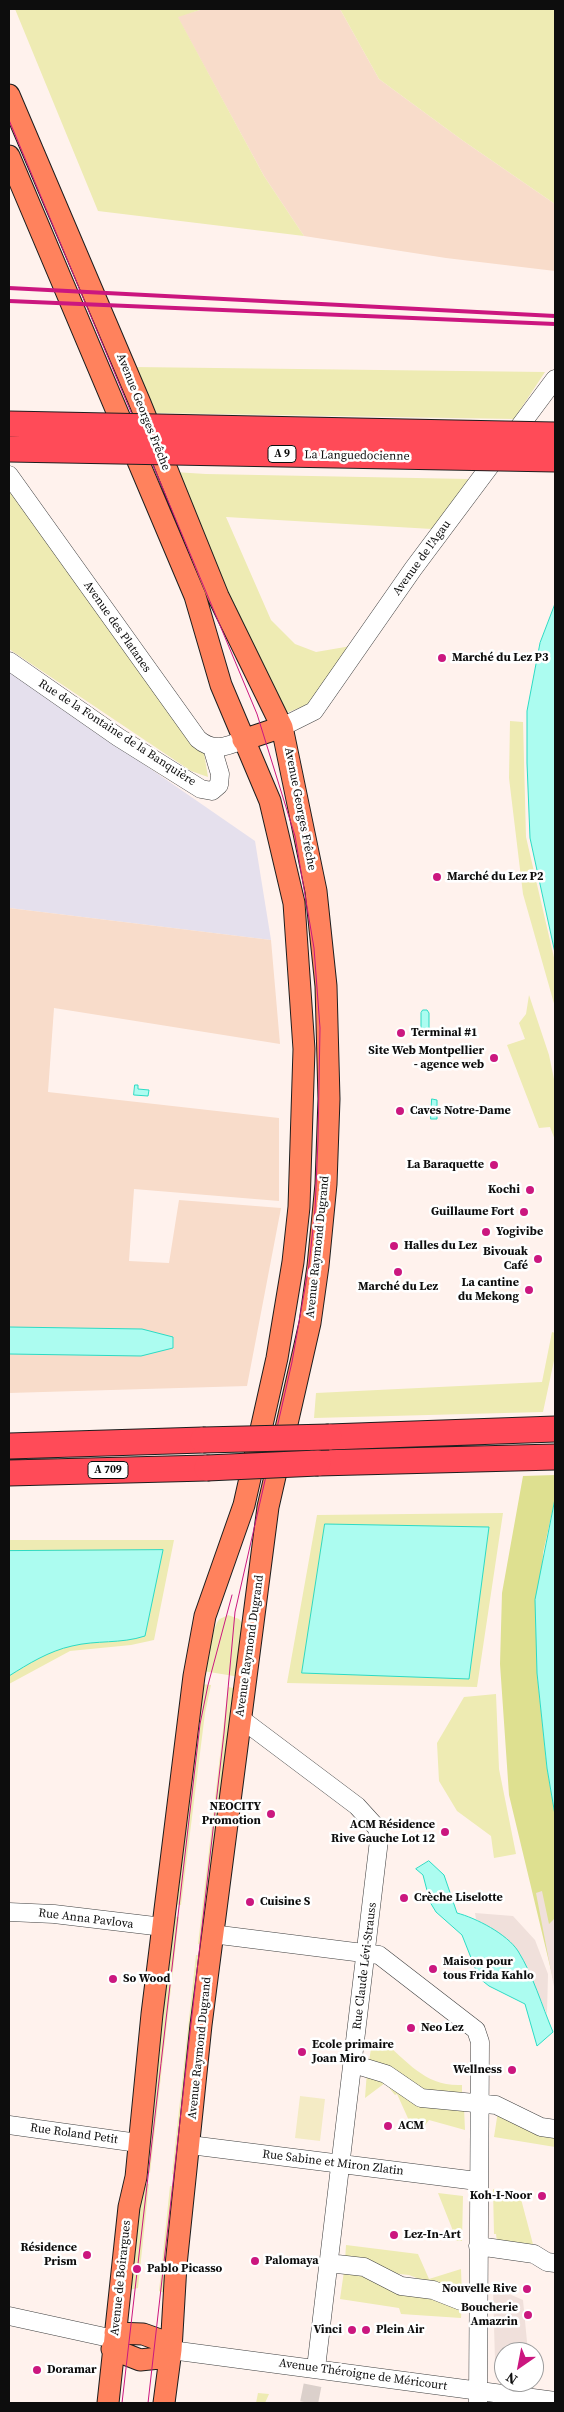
<!DOCTYPE html>
<html>
<head>
<meta charset="utf-8">
<style>
  body { margin:0 }
  #map { position:relative; width:564px; height:2412px; overflow:hidden; background:#fff2ed; font-family:"Source Serif 4",serif }
  canvas { display:block }
  .frame { position:absolute; inset:0; border:10px solid #0d0d0d; pointer-events:none }
  .north { position:absolute; left:494px; top:2342px; width:50px; height:50px; box-sizing:border-box; background:#fff; border:1px solid #9e9e9e; border-radius:50%; rotate:213deg; font-size:14px; font-weight:700; line-height:20px; text-align:center; color:#0d0d0d }
  .north::after { content:''; display:block; margin:auto; width:18px; height:22px; background:#cb177f; clip-path:polygon(50% 0,100% 100%,50% 72%,0 100%) }
</style>
</head>
<body>
<div id="map">
<canvas width="564" height="2412"></canvas>
<div class="frame"></div>
<div class="north">N</div>
</div>
<script>
const g = document.querySelector('canvas').getContext('2d');
g.lineJoin = 'round';
function paint(path, color) { g.fillStyle = color; g.fill(path, 'evenodd'); }
function trace(path, color, width, dash) { g.strokeStyle = color; g.lineWidth = width; g.lineCap = dash ? 'butt' : 'round'; g.setLineDash(dash || []); g.stroke(path); }
function label(font, color, halo, rows, align = 'center') {
  g.font = font + ' "Source Serif 4",serif'; g.lineWidth = 5; g.setLineDash([]); g.textBaseline = 'middle'; g.strokeStyle = halo; g.fillStyle = color; for (const [text, x, y, turn = 0] of rows) {
    g.save(); g.translate(x, y); g.rotate((+turn || 0) * Math.PI / 180); g.textAlign = isNaN(turn) ? turn : align; if (halo) g.strokeText(text, 0, 0); g.fillText(text, 0, 0); g.restore();
  }
}
paint(new Path2D(`
  M9,671l246,170 16,99 -262,-32z`), '#e5e0ed');
paint(new Path2D(`
  M204,9h136l39,70 83,61 93,64v67l-109,-13 -142,-22 -40,-60 -87,-160z
  M9,908l262,32 9,104 -226,-36 -6,84 231,26v83l-145,-12 -5,72 40,2 10,-63 102,8 -34,178 -238,7z`), '#f8dcca');
paint(new Path2D(`
  M15,9h188l-25,8 86,159 40,60 -206,-25z
  M340,9h215v195l-93,-64 -83,-61z
  M134,367l411,5 -31,47 -364,-6z
  M174,472l32,2 263,5 -37,50 -206,-12 45,103 24,24 21,8 35,-6 -42,58 -28,11z
  M9,489l195,264 4,24 -17,-6 -182,-122z
  M510,721l13,1 3,115 29,125v45l-32,-113 -14,-116z
  M529,995l20,60 6,29v56l-5,-13 -11,1 -32,-83 18,-6 -6,-16 7,-9z
  M552,1332l3,1v23l-12,56 -229,6 2,-25 226,-11z
  M503,1513l-26,174 -190,-4 30,-168z
  M9,1540h165l-20,100 -23,5 -61,6 -61,33z
  M228,1615l11,4 3,4 -2,54 -37,-6c5,-12 9,-41 15,-50 2,-3 7,-4 10,-6z
  M201,1684l10,1 -6,28 -24,192 -9,-1z
  M228,1687l11,2 -33,256 -8,-1z
  M496,1694l3,75 17,85 -22,4 -3,-22 -34,-25 -18,-30 -2,-38 27,-46z
  M171,1916l8,1 -29,256 -8,-1z
  M196,1955l9,1 -25,220 -8,-2z
  M382,2040c26,22 44,47 80,45v12l-27,-1 -30,-19 -36,-16 3,-18 8,3z
  M367,2071l97,37 1,22 -36,-10 -6,8 -12,-3 -14,-31 -2,1 -10,-12 -20,15z
  M498,2111l57,22v14l-61,-10z
  M141,2183l8,1 -11,104 -9,2z
  M170,2186l9,1 -9,108 -11,-4z
  M493,2189l28,10 13,49 -37,-6 -1,-8h-2z
  M438,2193l25,3 -1,45h-5z
  M346,2245l72,9 11,25 32,-10 1,27 -53,-21 -19,-2 -45,-12z
  M344,2271l27,1 91,33 -1,13 -60,-4 -2,-6 -59,-9z
  M258,2393l11,1 -4,9h-9z`), '#eeebb3');
paint(new Path2D(`
  M555,1475v24l-12,54 -6,120 10,95 8,47v172l-46,-192 -9,-131 2,-71 21,-117z`), '#dee090');
paint(new Path2D(`
  M493,1249l21,1 -1,6 -20,-1z
  M300,2096l25,3 -5,42 -25,-3z`), '#f4ebc5');
paint(new Path2D(`
  M542,1891l7,33 6,-6v74l-19,-99z
  M475,1913l38,3 22,24 13,34 -1,40 -30,-64 -22,-19 -19,-12z
  M493,2287l30,13 5,52h-24v11l-9,-1z`), '#f0e0db');
const water = new Path2D(`
  M555,604v349l-25,-115 -3,-75v-52l13,-68z
  M423,1010h4l2,3v16h-8v-16z
  M135,1085h3v4l11,1 -1,6 -14,-1z
  M432,1099l5,1v19h-6z
  M9,1327l133,2 31,8v11l-32,8 -132,-2z
  M555,1499v316l-8,-47 -10,-95 -2,-73z
  M325,1524l164,3 -20,152 -167,-6z
  M163,1550l-18,86c-24,8 -49,4 -73,10 -23,5 -44,18 -63,30v-125z
  M429,1861l15,14 13,38c19,5 50,21 61,38 15,24 24,55 35,81l-16,14 -12,-42 -36,-18 -10,-8 -17,-43 -26,-23 -6,-10 -7,-27 -7,-6z`);
paint(water, '#acfcf0');
trace(water, '#2cdbc4', 1);
trace(new Path2D(`
  M309,2403l7,-35`), '#dbd0cb', 18, [18, 9]);
const minor = new Path2D(`
  M9,475l189,264c15,13 28,8 45,1
  M9,661l109,76 83,52 11,2 7,-6 1,-11 -8,-27
  M282,727l32,-16 99,-142 142,-190
  M240,1718l117,88 20,22 2,12 -63,528
  M9,1912l45,2 109,13
  M212,1934l167,21 97,75 4,12 -2,361
  M353,2064l33,10 35,24 75,7 45,22 14,2
  M9,2125l129,18
  M190,2145l287,36
  M478,2246l56,8 13,8 8,1
  M328,2263l36,4 37,19 32,4 28,11 17,3
  M9,2316l105,23
  M171,2350l384,51`);
const major = new Path2D(`
  M9,95l131,308 78,193 64,131 34,164 10,95 3,113 -3,85 -8,82 -8,57 -42,184 -67,518 -25,240 -5,85 -7,53
  M9,156l186,440 26,89 49,116 24,102 10,146 -5,158 -6,55 -16,96 -33,147 -39,111 -11,60 -42,338 -16,163 -7,30 -21,196
  M243,740l39,-13
  M115,2333l28,1 28,10
  M112,2349l28,11 29,-3`);
const highway = new Path2D(`
  M329,1437l226,-8
  M9,1446l194,-6
  M318,1463l237,-6
  M9,1473l198,-5`);
trace(minor, '#404040', 19);
trace(major, '#1e1e1e', 23);
trace(highway, '#1e1e1e', 27);
trace(minor, '#fff', 18);
trace(major, '#ff825d', 21);
trace(highway, '#ff4b58', 25);
trace(new Path2D(`
  M9,120l248,594 38,122 19,112 6,80 -2,112 -3,70 -6,55 -17,97 -57,250 -11,121 -76,670
  M122,2403l78,-679 8,-39 24,-90`), '#cb177f', 1);
trace(new Path2D(`
  M9,288l546,28
  M9,301l546,23`), '#cb177f', 4);
const highwayBridge = new Path2D(`
  M9,424l546,11
  M9,449l546,10
  M203,1440l126,-3
  M207,1468l111,-5`);
trace(highwayBridge, '#1e1e1e', 27, []);
trace(highwayBridge, '#ff4b58', 25);
for (const [x, y, r, color] of [
  [442,658,5,"#cb177f"],
  [437,877,5,"#cb177f"],
  [401,1033,5,"#cb177f"],
  [494,1058,5,"#cb177f"],
  [400,1111,5,"#cb177f"],
  [494,1165,5,"#cb177f"],
  [530,1190,5,"#cb177f"],
  [524,1212,5,"#cb177f"],
  [486,1232,5,"#cb177f"],
  [394,1246,5,"#cb177f"],
  [538,1259,5,"#cb177f"],
  [398,1272,5,"#cb177f"],
  [529,1290,5,"#cb177f"],
  [271,1814,5,"#cb177f"],
  [445,1832,5,"#cb177f"],
  [404,1898,5,"#cb177f"],
  [250,1902,5,"#cb177f"],
  [433,1969,5,"#cb177f"],
  [113,1979,5,"#cb177f"],
  [411,2028,5,"#cb177f"],
  [302,2052,5,"#cb177f"],
  [512,2070,5,"#cb177f"],
  [388,2126,5,"#cb177f"],
  [542,2196,5,"#cb177f"],
  [394,2235,5,"#cb177f"],
  [87,2255,5,"#cb177f"],
  [255,2261,5,"#cb177f"],
  [137,2269,5,"#cb177f"],
  [527,2289,5,"#cb177f"],
  [528,2315,5,"#cb177f"],
  [352,2330,5,"#cb177f"],
  [366,2330,5,"#cb177f"],
  [37,2370,5,"#cb177f"]
]) { const dot = new Path2D(); dot.arc(x, y, r, 0, 2 * Math.PI); g.fillStyle = color; g.fill(dot); trace(dot, '#fff', 2); }
for (const [x, y, w] of [
  [282,454,28],
  [108,1470,40]
]) { const box = new Path2D(); box.roundRect(x - w / 2, y - 8.5, w, 17, 4); g.fillStyle = '#fff'; g.fill(box); trace(box, '#0d0d0d', 1); }
label('bold 11px', '#0d0d0d', null, [
  ["A 9",282,454],
  ["A 709",108,1470]
]);
label('12px', '#0d0d0d', '#fff', [
  ["Avenue Georges Frêche",143,412,68],
  ["La Languedocienne",357,456,1],
  ["Avenue de l'Agau",422,558,-54],
  ["Avenue des Platanes",117,627,55],
  ["Rue de la Fontaine de la Banquière",117,733,33],
  ["Avenue Georges Frêche",300,809,79],
  ["Avenue Raymond Dugrand",318,1247,-84],
  ["Avenue Raymond Dugrand",250,1646,-82],
  ["Rue Anna Pavlova",86,1919,7],
  ["Rue Claude Lévi-Strauss",365,1966,-83],
  ["Avenue Raymond Dugrand",200,2048,-84],
  ["Rue Roland Petit",74,2134,8],
  ["Rue Sabine et Miron Zlatin",333,2163,7],
  ["Avenue de Boirargues",121,2278,-84],
  ["Avenue Théroigne de Méricourt",363,2375,8]
]);
label('bold 12px', '#0d0d0d', '#fff', [
  ["Marché du Lez P3",452,658],
  ["Marché du Lez P2",447,877],
  ["Terminal #1",411,1033],
  ["Site Web Montpellier",484,1051,"right"],
  ["- agence web",484,1065,"right"],
  ["Caves Notre-Dame",410,1111],
  ["La Baraquette",484,1165,"right"],
  ["Kochi",520,1190,"right"],
  ["Guillaume Fort",514,1212,"right"],
  ["Yogivibe",496,1232],
  ["Halles du Lez",404,1246],
  ["Bivouak",528,1252,"right"],
  ["Café",528,1266,"right"],
  ["La cantine",519,1283,"right"],
  ["du Mekong",519,1297,"right"],
  ["Marché du Lez",398,1287,"center"],
  ["NEOCITY",261,1807,"right"],
  ["Promotion",261,1821,"right"],
  ["ACM Résidence",435,1825,"right"],
  ["Rive Gauche Lot 12",435,1839,"right"],
  ["Crèche Liselotte",414,1898],
  ["Cuisine S",260,1902],
  ["Maison pour",443,1962],
  ["tous Frida Kahlo",443,1976],
  ["So Wood",123,1979],
  ["Neo Lez",421,2028],
  ["Ecole primaire",312,2045],
  ["Joan Miro",312,2059],
  ["Wellness",502,2070,"right"],
  ["ACM",398,2126],
  ["Koh-I-Noor",532,2196,"right"],
  ["Lez-In-Art",404,2235],
  ["Résidence",77,2248,"right"],
  ["Prism",77,2262,"right"],
  ["Palomaya",265,2261],
  ["Pablo Picasso",147,2269],
  ["Nouvelle Rive",517,2289,"right"],
  ["Boucherie",518,2308,"right"],
  ["Amazrin",518,2322,"right"],
  ["Vinci",342,2330,"right"],
  ["Plein Air",376,2330],
  ["Doramar",47,2370]
], 'left');
</script>
</body>
</html>
